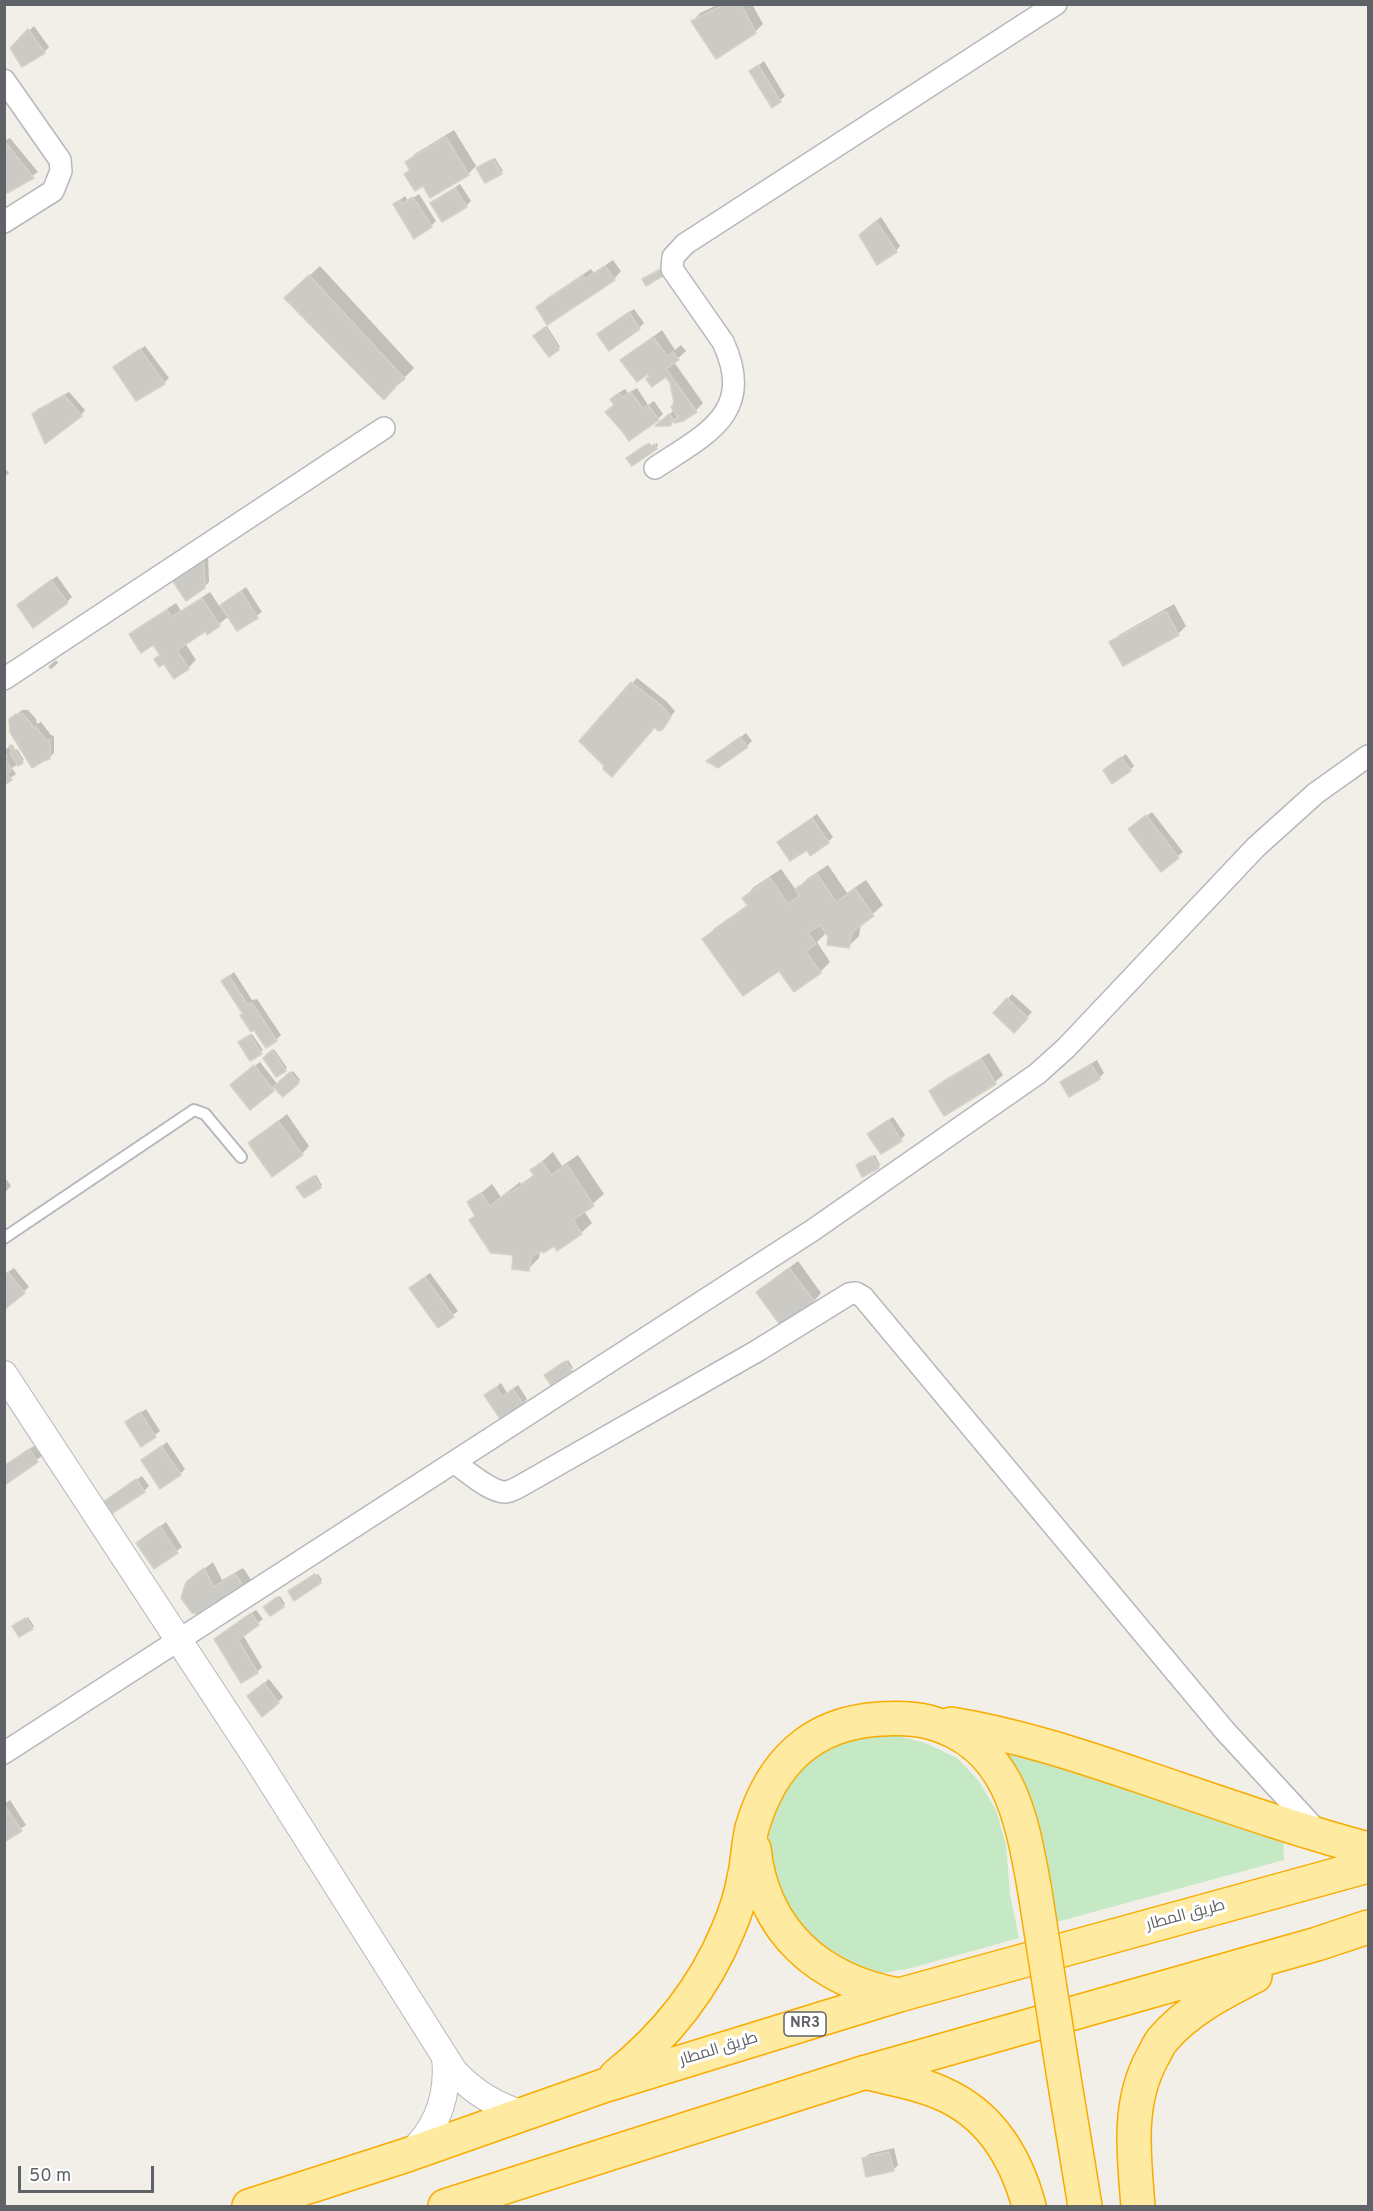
<!DOCTYPE html>
<html>
<head>
<meta charset="utf-8">
<style>
  body { margin:0 }
  #map { position:relative; width:1373px; height:2211px; overflow:hidden; background:#f1efe8; font-family:Overpass,sans-serif }
  canvas { display:block }
  .frame { position:absolute; inset:0; border:6px solid #5f6368; pointer-events:none }
  .scale { position:absolute; left:18px; top:2166px; width:136px; height:27px; box-sizing:border-box; border:3px solid #5f6368; border-top:0; padding-left:8px; font-size:18px; line-height:21px; white-space:nowrap; color:#5f6368; -webkit-text-stroke:4px #fff; paint-order:stroke }
</style>
</head>
<body>
<div id="map">
<canvas width="1373" height="2211"></canvas>
<div class="frame"></div>
<div class="scale">50 m</div>
</div>
<script>
const g = document.querySelector('canvas').getContext('2d');
g.lineJoin = 'round';
function paint(path, color) { g.fillStyle = color; g.fill(path, 'evenodd'); }
function trace(path, color, width, dash) { g.strokeStyle = color; g.lineWidth = width; g.lineCap = dash ? 'butt' : 'round'; g.setLineDash(dash || []); g.stroke(path); }
function label(font, color, halo, rows, align = 'center') {
  g.font = font + ' Overpass,Cairo,sans-serif'; g.lineWidth = 6; g.setLineDash([]); g.textBaseline = 'middle'; g.strokeStyle = halo; g.fillStyle = color; for (const [text, x, y, turn = 0] of rows) {
    g.save(); g.translate(x, y); g.rotate((+turn || 0) * Math.PI / 180); g.textAlign = isNaN(turn) ? turn : align; if (halo) g.strokeText(text, 0, 0); g.fillText(text, 0, 0); g.restore();
  }
}
paint(new Path2D(`
  M891,1734l34,9 32,15 21,22 18,30 10,35 4,50 9,43 -108,30 -39,7 -24,-8 -59,-42 -22,-70 3,-28 9,-31 26,-32 25,-18 25,-8z
  M998,1744l285,94 1,22 -231,63z`), '#c5e8c5');
paint(new Path2D(`
  M719,4h33l11,20 -8,8 -62,-11 7,-8z
  M34,26l15,21 -5,5 -32,-4z
  M764,61l21,35 -13,10 -21,-35z
  M454,130l22,36 -8,8 -57,-5 -4,-7 8,-8z
  M10,138l28,34 -30,19 -4,-5v-45z
  M495,158l8,13 -2,2 -21,-6z
  M460,184l11,17 -5,5 -34,-3z
  M419,194l17,27 -5,5 -36,-22 10,-8 3,5z
  M881,217l19,29 -4,5 -31,-21z
  M613,260l8,11 -7,8 -76,28 8,-8 45,-30 3,4z
  M320,266l94,102 -10,10 -108,-90z
  M634,309l10,14 -5,5 -35,1z
  M547,326l13,21 -2,2 -23,-13z
  M662,330l13,20 6,-5 5,6 -12,11 29,41 -7,7 -16,7 -1,-2 -9,9h-11l15,-14 2,-7 -5,-21 -5,-7 -15,1 -3,-4 -26,-12z
  M145,346l24,32 -5,5 -49,-16z
  M637,388l11,17 6,-4 9,13 -5,5 -42,-15 1,-10 8,-5 3,4z
  M69,392l16,18 -4,5 -48,-1 5,-5z
  M649,443l4,4 4,-4 1,3 -26,18 -2,-8z
  M4,467l5,6 -5,4z
  M208,556l1,26 -5,5 -30,-7z
  M57,576l15,21 -5,5 -49,3z
  M246,587l16,25 -24,17 -9,-13 -21,17 -1,-5 -22,15 11,17 -8,8 -27,-13 -8,-12 -22,-8 8,-8 37,-24 5,8 29,-19 10,15z
  M1174,604l12,22 -8,8 -67,8 8,-7z
  M56,660l2,3 -2,2 -5,4 -3,-2z
  M637,678l29,23 9,10 -9,12 -11,2 -49,41 -25,-25z
  M22,710h6l8,9 1,5 4,-2 10,13 3,1v17l-5,5 -38,-39z
  M746,733l6,8 -5,5 -34,11z
  M4,747l2,2 3,-2 3,6 5,-4 7,11 -12,8 4,6 -12,9z
  M1126,754l8,12 -4,4h-26z
  M1152,812l31,40 -22,18 -26,-45z
  M817,814l16,23 -5,5 -21,6 -28,-6z
  M828,865l19,28 19,-13 17,25 -22,19 -2,12 -10,10 -20,-11 -2,-3 -10,10 13,20 -10,10 -40,-3 -76,-30 11,-11 34,-24 -5,-6 10,-11 27,-18 15,21 11,-11z
  M234,972l18,28 5,-1 24,36 -5,5 -32,-26 -21,-33z
  M1012,994l20,18 -18,19 -19,-18z
  M252,1034l11,16 -12,9 -9,-18z
  M274,1049l13,19 -2,2 -20,-12z
  M989,1053l14,22 -8,7 -51,32 -13,-23 7,-7z
  M1097,1060l7,13 -5,5 -37,4z
  M260,1062l18,23 15,-14 7,9 -17,15 -7,-8 -26,21 -14,-28z
  M287,1114l22,32 -7,8 -52,-11z
  M893,1117l12,18 -4,4 -27,-9z
  M553,1152l9,14 16,-11 26,39 -20,17 8,12 -11,10 -23,16 -3,-5 -14,4 -2,10 -11,11 -52,-54 -7,-12 23,-19 9,13 19,-15 1,2 14,-10 -3,-4z
  M875,1155l5,10 -2,2 -18,-3z
  M316,1175l6,10 -2,2 -20,-2z
  M4,1176l7,10 -7,7z
  M798,1261l23,32 -7,8 -56,-9z
  M14,1268l15,19 -25,21v-33z
  M430,1273l28,38 -19,15 -28,-38z
  M568,1360l5,8 -2,2 -23,4z
  M501,1383l6,10 11,-8 9,14 -4,5 -37,-9z
  M146,1409l14,22 -19,14 -14,-23z
  M167,1442l18,27 -5,5 -37,-14z
  M34,1446l8,10 -37,26 -1,-16z
  M142,1476l7,10 -5,5 -39,11z
  M166,1522l16,25 -28,20 -16,-24z
  M213,1562l9,18 21,-12 9,13 -48,33 -17,-31z
  M318,1574l4,6 -2,2 -30,10z
  M280,1596l5,8 -2,2 -16,-1z
  M256,1610l7,9 -20,16 19,32 -5,5 -36,-38z
  M28,1617l6,9 -2,2 -16,-3z
  M269,1679l14,18 -5,5 -25,-10z
  M10,1800l16,25 -22,15v-36z
  M894,2148l4,17 -5,5 -29,-12 5,-4z`), '#0003');
const building = new Path2D(`
  M726,4h15l15,29 -40,26 -25,-38z
  M28,29l17,24 -23,14 -12,-19z
  M758,65l23,37 -9,6 -23,-37z
  M446,137l23,38 -39,23 -7,-12 -8,5 -11,-17 6,-4 -5,-8z
  M5,142l29,36 -27,15 -3,-4z
  M493,159l9,15 -17,9 -9,-15z
  M455,188l12,19 -25,15 -12,-19z
  M413,197l19,30 -18,12 -21,-35 7,-4 2,4z
  M876,221l21,31 -20,13 -18,-30z
  M605,266l10,14 -68,45 -11,-18 47,-31 2,3z
  M663,268l3,6 -20,12 -4,-7z
  M309,275l96,104 -8,6 -13,15 -100,-102z
  M629,312l11,17 -31,22 -12,-17z
  M545,327l14,23 -10,7 -16,-21z
  M653,337l14,19 6,-4 6,8 -13,9 31,43 -14,9 -8,2 -5,-3 2,4 -2,2h-15l14,-12 6,7 4,-5h-2l-6,-9 3,-4 -4,-20 -4,-6 -14,10 -6,-8 3,-3 -1,-2 -11,8 -17,-22z
  M140,349l25,35 -29,17 -23,-34z
  M631,392l12,17 5,-4 11,15 -30,21 -7,-10 -17,-19 9,-7 -4,-6 9,-6 4,4z
  M64,395l18,21 -37,28 -13,-30z
  M647,444l3,4 4,-4 3,5 -25,17 -6,-8z
  M204,559l1,29 -19,13 -14,-21z
  M51,580l17,23 -35,25 -16,-23z
  M241,591l17,27 -21,13 -17,-26z
  M202,598l18,28 -13,9 -1,-4 -29,19 12,19 -15,10 -10,-15 -5,3 -5,-8 6,-4 -7,-10 -12,8 -12,-19 38,-24 5,7z
  M1166,611l13,24 -56,31 -14,-24z
  M631,682l31,24 9,11 -9,13 -4,1 -3,-4 -43,50 -9,-8 1,-3 -25,-25z
  M16,714h7l9,10v4l3,-2 11,14h4v19l-7,2 -11,7 -22,-36 -1,-13z
  M740,737l8,10 -30,21 -12,-7z
  M12,745l11,18 -5,3 -8,-13 2,-2 -3,-5z
  M4,753l3,4 -2,2 7,11 -5,4 5,6 -8,5z
  M1121,757l10,14 -19,13 -9,-14z
  M1146,815l33,43 -18,14 -33,-43z
  M812,818l17,25 -19,13 -3,-6 -17,11 -13,-19z
  M817,874l19,28 19,-13 19,27 -22,16 -3,16 -22,-3 1,-9 -8,-11 -12,8 8,11 -10,8 15,21 -27,19 -15,-21 -36,25 -41,-57 46,-33 -6,-8 28,-20 18,26 11,-8 -4,-7z
  M229,976l18,28 5,-1 25,38 -11,7 -12,-18 -3,2 -11,-17 3,-1 -22,-33z
  M1007,998l21,20 -14,15 -21,-20z
  M250,1035l12,19 -12,7 -12,-19z
  M272,1050l14,21 -10,6 -13,-19z
  M981,1059l15,25 -52,32 -15,-25z
  M1091,1064l9,15 -31,18 -9,-15z
  M254,1065l20,26 -24,19 -20,-25z
  M290,1072l9,11 -16,14 -10,-10z
  M888,1120l14,21 -21,13 -14,-20z
  M278,1121l25,34 -31,22 -24,-34z
  M872,1156l7,12 -17,9 -6,-12z
  M542,1162l9,13 16,-10 27,41 -21,14 9,14 -25,17 -3,-5 -11,7 -2,-2 -10,6 -2,14 -17,-2 1,-14 -22,-2 -22,-33 6,-4 -8,-14 14,-9 9,13 19,-15 1,2 25,-17 -5,-6z
  M314,1176l7,12 -17,10 -8,-11z
  M789,1268l26,34 -34,24 -25,-34z
  M8,1272l17,21 -21,17v-35z
  M425,1277l29,40 -16,11 -29,-40z
  M565,1361l7,10 -21,14 -7,-10z
  M496,1387l6,10 11,-8 11,16 -23,15 -17,-25z
  M140,1412l16,25 -15,10 -16,-25z
  M161,1446l20,29 -21,14 -19,-29z
  M29,1449l9,13 -33,23 -1,-19z
  M136,1479l9,13 -34,22 -8,-12z
  M160,1526l18,27 -24,16 -18,-26z
  M204,1568l10,19 21,-13 11,16 -42,25 -12,-2 -11,-15 5,-16z
  M315,1574l6,9 -27,18 -6,-10z
  M277,1597l7,10 -14,9 -7,-9z
  M251,1613l8,12 -21,15 20,33 -17,10 -27,-44z
  M26,1618l7,11 -14,8 -7,-11z
  M264,1683l15,20 -17,14 -15,-21z
  M4,1804l18,27 -18,11z
  M889,2152l5,19 -28,6 -4,-19z`);
paint(building, '#cccac5');
trace(building, '#d6d1c6', 1.5);
const service = new Path2D(`
  M4,1238l190,-128 11,4 36,43`);
const minor = new Path2D(`
  M4,80l56,80 1,11 -8,20 -49,31
  M655,468c51,-34 101,-55 68,-126l-51,-73 1,-12 12,-13 371,-240
  M4,679l380,-251
  M455,1463c12,8 36,30 51,29 6,-1 13,-5 18,-8l233,-133 92,-57 7,-1 7,4 362,434 93,101
  M4,1753l809,-523 224,-156 29,-26 190,-201 60,-54 52,-37`);
const tertiary = new Path2D(`
  M4,1374l256,390 194,307c20,22 42,35 70,43
  M409,2154c29,-26 40,-59 36,-97`);
const trunk = new Path2D(`
  M951,1724c67,11 130,32 195,54 74,25 147,51 222,71
  M754,1849c9,83 66,132 145,146
  M1063,2072l22,134
  M868,2073c25,6 52,10 75,21 48,21 73,64 86,112
  M616,2076c50,-40 88,-88 112,-146 7,-16 13,-35 16,-52 4,-16 4,-34 8,-50 19,-65 59,-105 128,-109 16,-1 33,-1 49,3 82,22 93,98 106,170
  M249,2206l158,-51 196,-69 296,-91 469,-129
  M445,2206l421,-134 451,-128 51,-17
  M1138,2206c-4,-50 -11,-102 14,-148 4,-7 7,-15 12,-20 24,-28 58,-45 91,-62`);
trace(service, '#b5b8bc', 14);
trace(minor, '#b5b8bc', 24);
trace(tertiary, '#b5b8bc', 28);
trace(trunk, '#f9ab00', 36);
trace(service, '#fff', 10);
trace(minor, '#fff', 21);
trace(tertiary, '#fff', 26);
trace(trunk, '#feeaa1', 33);
const trunkBridge = new Path2D(`
  M1035,1892l28,180`);
trace(trunkBridge, '#f9ab00', 36, []);
trace(trunkBridge, '#feeaa1', 33);
for (const [x, y, w] of [
  [805,2024,42]
]) { const box = new Path2D(); box.roundRect(x - w / 2, y - 12, w, 24, 4.5); g.fillStyle = '#fff'; g.fill(box); trace(box, '#5f6368', 1.5); }
label('bold 15px', '#5f6368', null, [
  ["NR3",805,2024]
]);
label('16px', '#5f6368', '#fff', [
  ["طريق المطار",1186,1916,-15],
  ["طريق المطار",719,2050,-17]
]);
</script>
</body>
</html>
